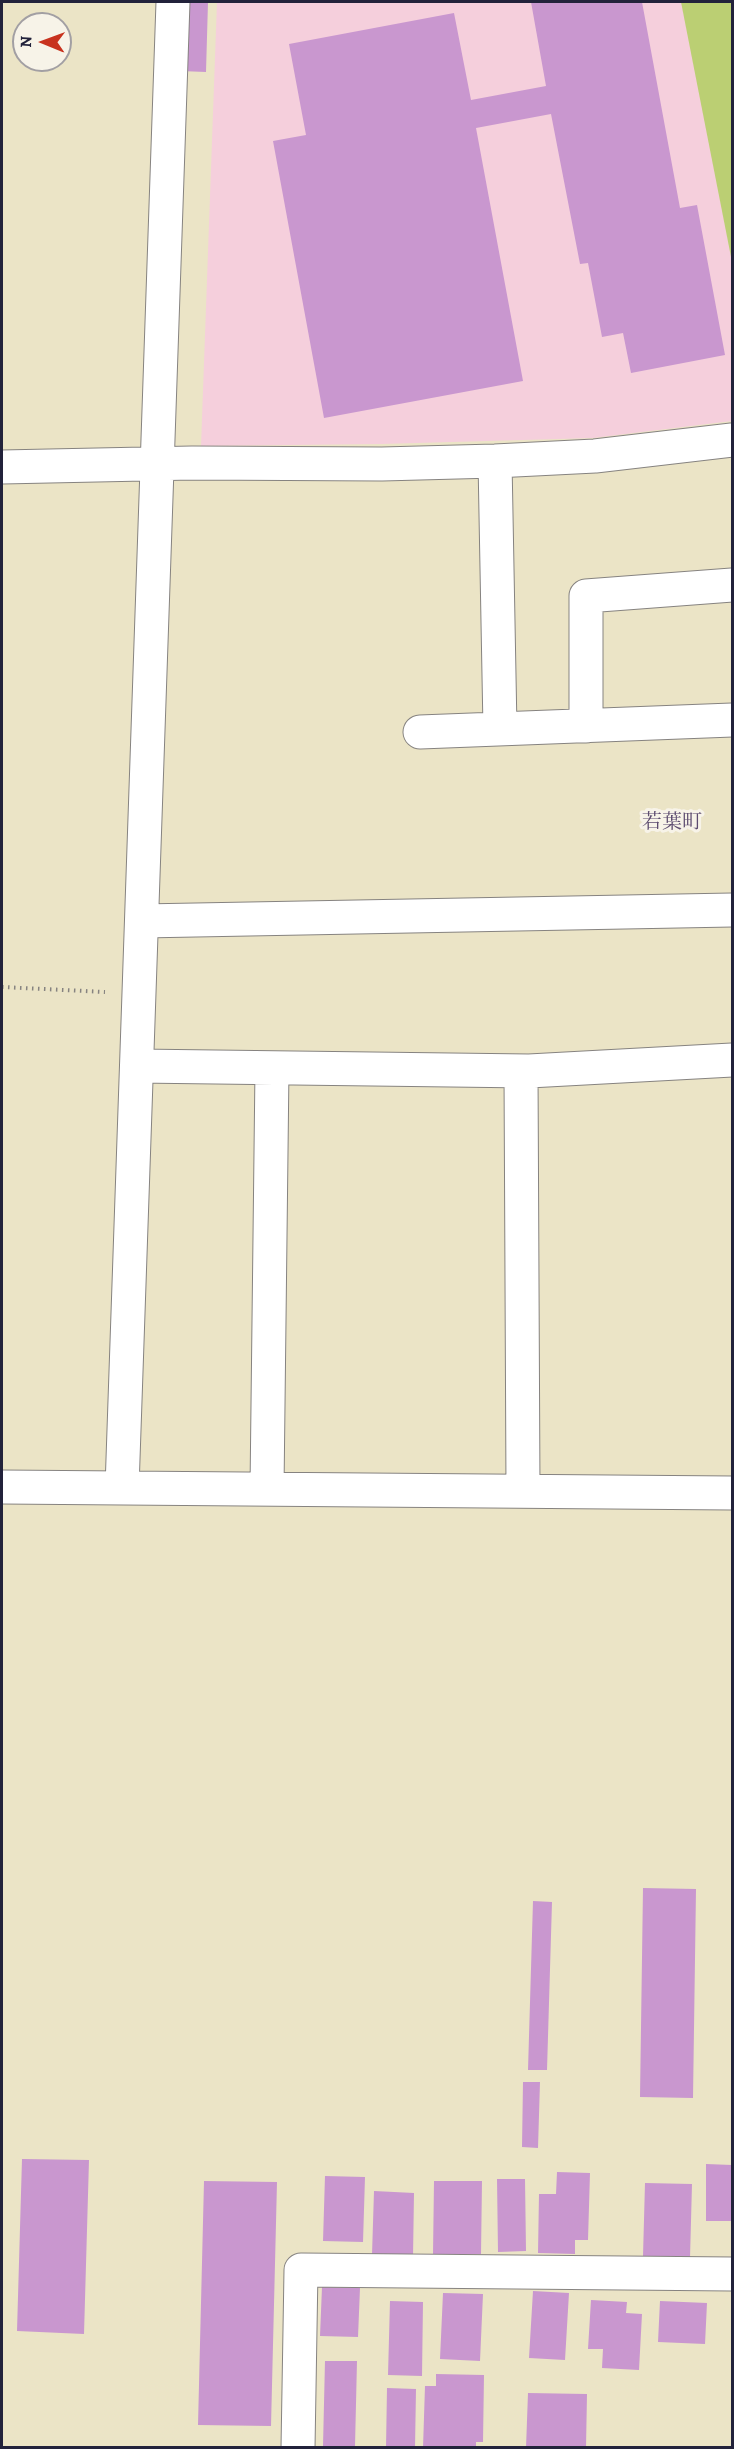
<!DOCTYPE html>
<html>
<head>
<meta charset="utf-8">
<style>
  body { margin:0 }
  #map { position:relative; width:734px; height:2449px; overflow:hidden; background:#ebe4c6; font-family:Alegreya,serif }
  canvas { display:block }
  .frame { position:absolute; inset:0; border:3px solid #22223b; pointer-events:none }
  .north { position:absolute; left:12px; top:12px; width:60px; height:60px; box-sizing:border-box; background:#f7f3e8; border:2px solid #a29fa3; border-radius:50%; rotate:271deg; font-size:16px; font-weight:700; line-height:24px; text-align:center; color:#22223b }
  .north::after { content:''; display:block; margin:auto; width:21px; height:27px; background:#c8321e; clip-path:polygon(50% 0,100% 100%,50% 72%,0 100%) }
</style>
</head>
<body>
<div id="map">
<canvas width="734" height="2449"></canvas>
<div class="frame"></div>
<div class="north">N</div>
</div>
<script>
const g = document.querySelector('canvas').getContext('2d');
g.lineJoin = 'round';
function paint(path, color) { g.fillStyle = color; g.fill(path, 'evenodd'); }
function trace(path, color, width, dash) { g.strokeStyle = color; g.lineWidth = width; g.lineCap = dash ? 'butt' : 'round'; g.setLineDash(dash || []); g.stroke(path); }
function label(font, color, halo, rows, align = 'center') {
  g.font = font + ' Alegreya,"Noto Serif JP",serif'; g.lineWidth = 6; g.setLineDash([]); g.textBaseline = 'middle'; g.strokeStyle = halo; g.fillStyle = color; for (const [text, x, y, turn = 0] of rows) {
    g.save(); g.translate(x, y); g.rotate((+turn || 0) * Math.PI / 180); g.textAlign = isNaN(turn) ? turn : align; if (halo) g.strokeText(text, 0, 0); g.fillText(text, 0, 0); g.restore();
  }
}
paint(new Path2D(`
  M217,2h515v419l-139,17 -212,6 -180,2z`), '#f5cfdc');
paint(new Path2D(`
  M681,2h51v260z`), '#bbcf73');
paint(new Path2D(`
  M183,2h25l-2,70 -26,-1z
  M531,2h111l38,206 17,-3 28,150 -94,18 -8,-40 -21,4 -14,-74 -8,1 -29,-150 -75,14 47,253 -199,37 -51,-277 33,-6 -17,-91 165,-31 17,87 75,-14z
  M643,1888l53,1 -3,209 -53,-1z
  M533,1901l19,1 -5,168h-19z
  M523,2082h17l-2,66 -16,-1z
  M22,2159l67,1 -5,174 -67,-3z
  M706,2164l26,1v56h-26z
  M557,2172l33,1 -2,67h-13v14l-37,-1 1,-59h17z
  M325,2176l40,1 -2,65 -40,-1z
  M497,2179h28l1,72 -28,1z
  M204,2181l73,1 -6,244 -73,-1z
  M434,2181h48l-1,73h-48z
  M645,2183l47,1 -2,74 -47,-2z
  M374,2191l40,2 -1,64 -41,-2z
  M322,2287l38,1 -2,49 -38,-1z
  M533,2291l36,2 -4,67 -36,-2z
  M443,2293l40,1 -3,67 -40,-2z
  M591,2300l36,2 -1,11 16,1 -3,56 -37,-2 1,-19h-15z
  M390,2301l33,1 -1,74 -34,-1z
  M660,2301l47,2 -2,41 -47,-2z
  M325,2361h32l-2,85h-32z
  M436,2374l48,1 -1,67h-7v6h-53l2,-62h11z
  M387,2388l29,1 -1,59h-29z
  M528,2393l59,1 -1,54h-60z`), '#c997cf');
const minor = new Path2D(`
  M495,461l5,268
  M2,467l190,-4 190,1 113,-3 100,-5 137,-16
  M586,726v-130l146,-11
  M420,732l312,-12
  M142,921l590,-11
  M137,1066l392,5 203,-11
  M521,1071l2,420
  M2,1487l730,6
  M122,1488l51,-1486
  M267,1489l5,-421
  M298,2448l3,-178 431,4`);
trace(minor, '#868380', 35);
trace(new Path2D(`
  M2,987l103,5`), '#868380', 4, [1.5, 4.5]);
trace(minor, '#fff', 33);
label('20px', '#5c4b6f', '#f7f3e8', [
  ["若葉町",672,823]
]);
</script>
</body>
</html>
